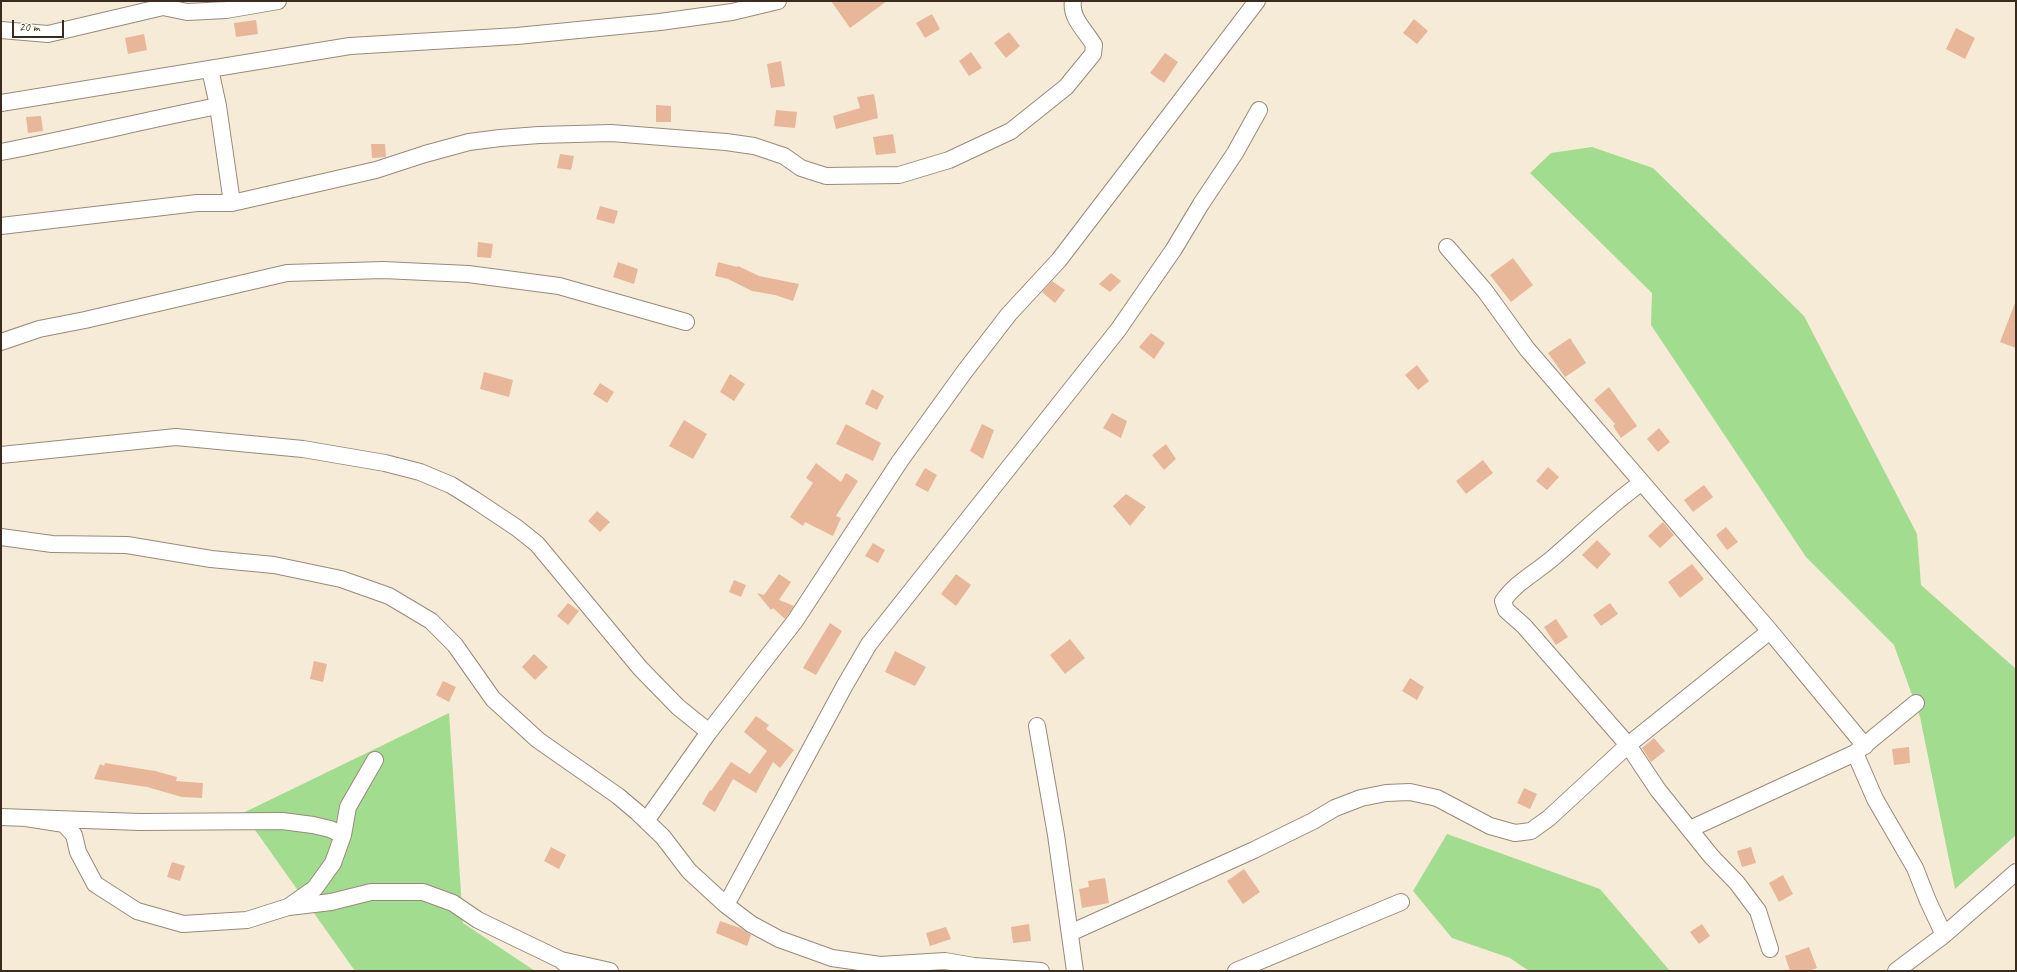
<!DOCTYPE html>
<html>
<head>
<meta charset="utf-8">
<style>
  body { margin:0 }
  #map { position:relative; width:2017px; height:972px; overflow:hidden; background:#f6ebd7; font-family:Caveat,sans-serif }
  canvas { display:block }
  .frame { position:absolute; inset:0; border:2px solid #3b2a1e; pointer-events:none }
  .scale { position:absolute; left:12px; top:20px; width:52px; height:18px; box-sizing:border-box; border:2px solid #3b2a1e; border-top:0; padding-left:5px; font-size:12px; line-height:14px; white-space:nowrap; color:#3b2a1e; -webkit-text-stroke:3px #fdfcf7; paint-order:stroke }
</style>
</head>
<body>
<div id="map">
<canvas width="2017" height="972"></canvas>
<div class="frame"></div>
<div class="scale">20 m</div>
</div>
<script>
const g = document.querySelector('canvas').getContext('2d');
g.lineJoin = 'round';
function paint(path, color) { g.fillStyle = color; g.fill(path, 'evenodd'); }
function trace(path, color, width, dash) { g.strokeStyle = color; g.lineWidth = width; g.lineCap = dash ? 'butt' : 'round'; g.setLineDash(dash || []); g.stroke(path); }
paint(new Path2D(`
  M1592,147l61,21 151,148 113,218 4,51 95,84v166l-61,54 -35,-172 -26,-72 -88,-88 -155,-232 1,-32 -122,-120 21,-20z
  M449,713l14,210 72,48h-180l-112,-158z
  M1447,834l153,55 70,82h-141l-19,-13 -58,-20 -39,-47z`), '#a2dc8e');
paint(new Path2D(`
  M831,1h56l-37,27z
  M932,14l8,15 -15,9 -9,-15z
  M1414,19l14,12 -11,13 -14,-11z
  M256,20l2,14 -22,3 -2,-14z
  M1956,28l19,10 -10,21 -19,-10z
  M1009,32l11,14 -14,12 -12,-15z
  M144,34l3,16 -19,4 -3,-16z
  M971,52l11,16 -13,8 -10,-15z
  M1165,53l13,9 -14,21 -14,-10z
  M781,61l4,25 -14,2 -4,-24z
  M874,94l4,24 -42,11 -3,-13 27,-8 -3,-11z
  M656,105l15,1v16h-15z
  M776,110l21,2 -2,16 -21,-2z
  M41,116l2,15 -15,2 -2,-16z
  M893,134l3,19 -20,2 -3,-18z
  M371,144h14l1,13 -14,1z
  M560,154l14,2 -3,14 -14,-2z
  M600,206l18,5 -4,13 -18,-5z
  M478,242l15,2 -2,14 -14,-1z
  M1513,258l20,27 -22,17 -21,-27z
  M618,262l20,7 -4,15 -21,-7z
  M718,262l19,5 1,-1 21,10 40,8 -6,17 -18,-6 -23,-4 -24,-12 -13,-3z
  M1111,273l10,8 -11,11 -11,-8z
  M1052,281l13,9 -10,13 -13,-11z
  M2015,303l1,1v44l-16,-6z
  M1151,333l14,10 -11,16 -15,-12z
  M1570,338l16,25 -21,14 -17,-24z
  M1417,365l12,16 -11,9 -13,-15z
  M484,372l29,8 -4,17 -29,-8z
  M730,374l15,10 -11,17 -14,-9z
  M600,383l14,9 -7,11 -14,-9z
  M1609,387l28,39 -16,12 -8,-12 2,-2 -21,-24z
  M872,389l12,7 -7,14 -12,-6z
  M1112,413l15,8 -6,17 -18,-10z
  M684,420l23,14 -14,25 -24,-13z
  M846,424l35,19 -8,18 -37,-17z
  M982,424l12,6 -11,29 -13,-8z
  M1659,428l11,14 -12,10 -11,-13z
  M1166,444l10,15 -12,11 -12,-15z
  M1483,460l10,13 -27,21 -10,-13z
  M816,463l25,19 5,-9 12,8 -22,35 5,2 -8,18 -28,-14 -2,4 -13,-9 23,-34 -7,-5z
  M1548,467l11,10 -12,13 -11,-9z
  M925,468l12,7 -9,17 -13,-7z
  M1704,485l9,12 -20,15 -9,-12z
  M1126,494l20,13 -16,19 -17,-20z
  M597,511l13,11 -10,10 -12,-11z
  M1663,522l11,13 -14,13 -12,-12z
  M1726,527l12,15 -11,8 -11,-15z
  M1597,540l14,14 -14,15 -15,-14z
  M873,543l12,7 -7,13 -13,-7z
  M1692,564l12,15 -24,19 -12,-16z
  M779,574l12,8 -12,18 15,6 -9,13 -12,-11 -2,2 -14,-17 7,2z
  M956,574l15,11 -15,21 -15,-12z
  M734,580l12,5 -5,12 -12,-5z
  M568,603l11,8 -11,14 -11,-9z
  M1610,603l8,11 -17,12 -8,-11z
  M1556,619l12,18 -12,8 -12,-18z
  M830,623l12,8 -26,44 -13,-7z
  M1070,639l15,19 -20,16 -15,-19z
  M895,651l31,16 -11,19 -30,-14z
  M534,654l14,13 -13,13 -13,-13z
  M314,661l13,3 -4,18 -13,-3z
  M1410,678l14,9 -7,13 -15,-9z
  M443,681l13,6 -7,15 -13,-7z
  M756,716l13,9 -3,4 28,21 -14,18 -7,-6 -17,31 -23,-14 -18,33 -13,-8 8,-14 1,1 20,-29 19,12 17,-23 -23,-19z
  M1654,738l11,13 -14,11 -9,-14z
  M1909,747l1,16 -16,2 -2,-16z
  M105,763l50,8 22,6 -1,4 27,2 -1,15 -20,-1 -35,-10 -53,-8 6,-15 4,2z
  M1524,788l13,6 -7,15 -13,-6z
  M551,847l15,8 -7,14 -15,-8z
  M1751,847l5,16 -14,4 -5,-16z
  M172,862l13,4 -5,15 -13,-4z
  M1244,869l16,23 -17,12 -16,-23z
  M1783,875l10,19 -14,8 -10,-19z
  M1105,878l4,25 -27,5 -3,-19 10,-2 -1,-6z
  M720,921l20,7 11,7 -4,11 -31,-13z
  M1029,924l2,17 -18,2 -2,-16z
  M1702,924l8,12 -11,8 -9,-12z
  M946,927l5,12 -21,7 -4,-13z
  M1809,947l8,21 -8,3h-19l-5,-15z`), '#e8b799');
const street = new Path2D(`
  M1,30l47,4 115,-27 24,5 39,-2 52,-9
  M210,69l8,37 14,97
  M1,103l349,-57 167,-10 143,-14 72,-10 46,-11
  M1,152c73,-14 145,-32 217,-46
  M1,226l196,-23h35l144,-33 49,-16 44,-12 31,-4 39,-3 72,-2 115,9 28,4 30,10 17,12 25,8 73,-1 50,-15 62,-29 55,-44 27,-33 1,-9c-8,-14 -24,-27 -21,-44
  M1447,247l38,44 42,58 243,282 95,115
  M1,342l38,-13 46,-9 202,-47 96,-3 85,4 91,12 127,36
  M1,455l175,-18 127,12 82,14 35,9 31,13 24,15 42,28 20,16 103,124 38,39 31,25
  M1641,483c-31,22 -58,49 -87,74 -17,15 -38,25 -51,44l3,9 18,16 104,119 30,45 53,66 26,27 21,28 12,38
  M1,537l51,7 75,1 84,14 63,6 67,14 48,17 42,25 24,24 38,54 45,41 80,56 19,16 26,25 26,34 37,34 25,19 28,15 53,19 48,7 65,-4 29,5 67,5
  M1037,726l19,109 19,136
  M1855,753l20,46 40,69 13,33 16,34
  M1,817l139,5 142,-1 31,4 17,4 13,6
  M26,818l38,6 10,11 4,17 17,32 42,27 46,13 64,-4 41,-13 27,-19 18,-25 10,-28 5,-28 27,-47
  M646,821l63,-89 86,-111 105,-160 65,-90 44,-57 50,-54 198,-259
  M1690,829l165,-76 61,-50
  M726,905l119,-220 24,-41 249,-314 56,-81 27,-45 34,-51 24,-43
  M289,907l42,-5 40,-10h52l30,11 25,17 83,40 12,11
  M1070,933l184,-83 59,-29 22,-13 26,-10 25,-5 24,-1 27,6 53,28 25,7 16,-2 18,-13 79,-73 142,-114
  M561,960l49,11
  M1236,971l165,-69
  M1896,971l48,-36 72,-63`);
trace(street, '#988a7a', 18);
trace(street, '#fff', 16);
</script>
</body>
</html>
